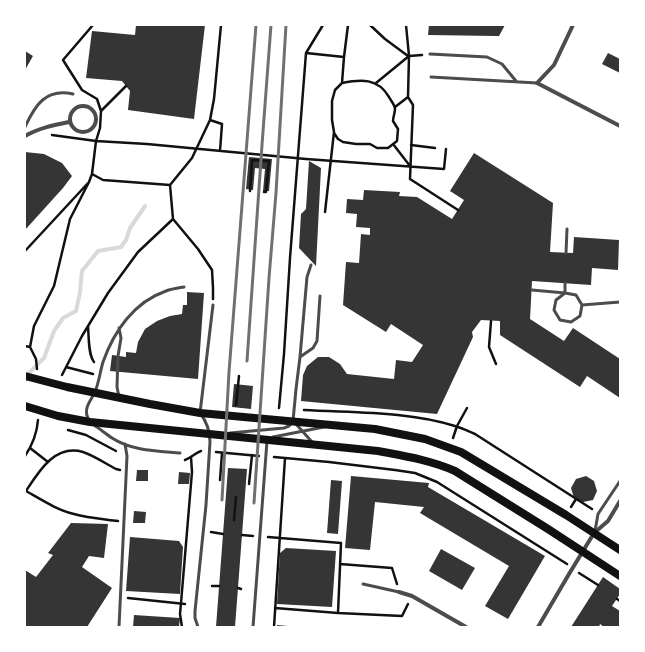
<!DOCTYPE html>
<html>
<head>
<meta charset="utf-8">
<style>
  body { margin:0 }
  #map { position:relative; width:645px; height:652px; overflow:hidden; background:#fff; font-family:Lora,serif }
  canvas { display:block }
  .frame { position:absolute; inset:0; border:26px solid #fff; pointer-events:none }
</style>
</head>
<body>
<div id="map">
<canvas width="645" height="652"></canvas>
<div class="frame"></div>
</div>
<script>
const g = document.querySelector('canvas').getContext('2d');
g.lineJoin = 'round';
function trace(path, color, width, dash) { g.strokeStyle = color; g.lineWidth = width; g.lineCap = dash ? 'butt' : 'round'; g.setLineDash(dash || []); g.stroke(path); }
function paint(path, color) { g.fillStyle = color; g.fill(path, 'evenodd'); }
trace(new Path2D(`
  M25,381l4,-8 15,-15 10,-27 9,-13 13,-7 4,-19 2,-21 16,-20 23,-4 5,-7 4,-12 15,-22`), '#d9d9d9', 4);
paint(new Path2D(`
  M136,25h69l-11,94 -66,-9 2,-19 -8,-10 -36,-3 6,-47 43,4z
  M429,25h76l-6,11h-3l-68,-1z
  M25,51l8,5 -8,14z
  M608,53l12,6v14l-18,-9z
  M25,152l19,2 18,9 10,13 -9,12 -38,42z
  M474,153l79,50 -3,49 23,1 1,-16 45,3 -1,30 -26,-2 -1,17 -59,-4 -2,38 34,22 9,-13 47,31v39l-33,-22 -7,11 -80,-52v-14l-19,-1 -9,12 1,5 -36,77 -136,-13 2,-26 4,-9 11,-9h11l11,7 7,10 47,5 2,-19 16,2 11,-17 -32,-21 -5,8 -43,-27 3,-43 13,1 2,-29 9,1v-7l-14,-1 1,-13 -11,-1 1,-14 16,1 1,-10 36,2 -1,4 18,1 35,22 12,-19 -14,-9z
  M249,157l23,2 -3,32h-6l2,-22 -10,-1 -2,22 -7,-1z
  M309,161l12,7 -5,98 -17,-18 2,-34 5,-5z
  M187,292l17,1 -6,86 -88,-8 2,-16 14,2v-5l10,1 2,-11 7,-13 12,-8 13,-5 12,-2 1,-9h4z
  M234,384l19,2 -2,23 -19,-2z
  M228,468l19,1 -12,158h-19z
  M137,470h11v11h-12z
  M179,472l11,1 -1,11h-11z
  M351,476l78,7 -1,4 117,69 -37,63 -23,-13 24,-40 -89,-53 4,-6 -49,-5 -5,48 -25,-2z
  M586,476l8,5 3,10 -4,9 -10,2 -9,-4 -3,-10 5,-9z
  M331,480l11,1 -4,53 -11,-1z
  M134,511l12,1 -1,11h-12z
  M71,523l37,1 -4,34 -15,-2 -7,11 30,21 -25,39h-62v-57l11,7 17,-22 -5,-2z
  M130,537l49,4 4,6 -3,47 -54,-3z
  M286,548l50,3 -4,56 -55,-3 3,-51z
  M441,549l34,19 -13,22 -33,-19z
  M603,577l17,12v5l-8,12 8,5v16h-16l-4,-3 -1,3h-28z
  M134,615l46,3 -1,9h-46z
  M277,625l11,1v1h-11z`), '#353535');
trace(new Path2D(`
  M93,25l-30,35 19,30 15,9 4,12 -1,17 -4,13 51,3 159,15 138,10 2,-20
  M370,25l15,14 23,17
  M406,25l3,31 -1,41 5,8 -3,74 48,31
  M306,53l38,4
  M376,83l33,-27 13,-1
  M395,107l13,-10
  M101,111l25,-25
  M210,120l12,4 -2,27
  M334,133l4,6 5,3 13,2h14l7,4h11l9,-7 1,-12 -5,-8c0,-4 2,-8 2,-12 0,-4 -4,-8 -6,-12 -11,-19 -28,-18 -47,-14
  M393,144l17,22
  M411,145l24,3
  M92,174l11,6 67,5
  M250,191l2,-31 17,1 -3,31h-2
  M325,212l9,-80 -2,-12v-19l3,-11 7,-7 2,-26 4,-32
  M25,251l64,-69 3,-8 4,-33 -44,-6
  M213,299v-11l-1,-18 -14,-21 -25,-30 -3,-34 22,-27 18,-38 4,-21 7,-74
  M491,321l-2,26 7,17
  M88,326c1,11 0,28 6,36
  M25,346l5,1
  M66,367l27,7
  M37,369l-1,-10 -6,-12 4,-21 20,-40 16,-67 19,-37
  M62,375l20,-39 26,-43 30,-41 35,-33
  M236,405l3,-29
  M279,408l5,-54 6,-96 16,-205 17,-28
  M304,410c50,3 103,1 151,16 7,2 13,5 20,8l117,75
  M68,430l18,5 30,16
  M453,438l4,-12 10,-18
  M30,448l18,14
  M216,452l43,4
  M25,456c8,-12 12,-22 13,-36
  M274,457l55,5 66,8 20,3 22,9 130,82
  M185,460c6,-2 10,-7 16,-9
  M220,480l2,-27
  M249,484l3,-29
  M25,490l1,1c13,-20 29,-47 57,-39 10,3 23,12 33,17l4,1
  M26,491c16,9 31,19 48,23 14,4 29,5 44,7
  M571,507l5,-8
  M234,520l2,-23
  M211,532l12,2
  M242,535l11,1
  M268,537l73,6 -3,70 -63,-5
  M340,564l52,4 5,16
  M579,573l19,12
  M212,586h7
  M238,588l3,1
  M128,598l57,6
  M617,599l3,2
  M338,613l64,3 6,-12
  M182,627l-2,-13 1,-11 11,-131 -1,-15
  M274,627l11,-169`), '#111', 2.5);
trace(new Path2D(`
  M430,54l57,3 15,7 14,17
  M431,77l106,6
  M25,127c10,-22 21,-39 48,-33
  M566,253l1,-24
  M532,290l33,3v-10
  M565,293l11,2 6,10 -2,11 -9,6 -11,-2 -6,-10 2,-10z
  M582,305l38,-3
  M119,328l2,10 -3,18 -1,31 2,10
  M300,357l7,-80 4,-12
  M89,420c-7,-11 2,-19 6,-28 4,-10 5,-20 8,-30 11,-31 31,-60 63,-71 5,-2 12,-3 18,-4
  M293,421l3,-32 4,-32 13,-9 4,-7 3,-45
  M296,424l16,18
  M94,425c6,4 12,9 18,13 20,13 45,13 68,15
  M230,433l54,-5 5,-2 3,-3
  M273,437l51,-10
  M595,531l3,-17 22,-33
  M363,584l36,8
  M119,627l8,-171 -2,-12
  M198,627l-3,-9v-7l11,-106 4,-63c0,-11 -3,-20 -10,-29l13,-108
  M253,627l14,-186`), '#4c4c4c', 3);
trace(new Path2D(`
  M573,25l-19,40 -17,18 83,43
  M70 119a13 13 0 1 1 26 0a13 13 0 1 1-26 0Z
  M25,136c14,-8 29,-11 44,-14
  M399,592l13,4 54,31
  M538,627l31,-53 25,-41 14,-12 12,-20`), '#4c4c4c', 4);
trace(new Path2D(`
  M25,376l42,11 83,17 50,9 175,16 50,10 36,13 105,63 54,35
  M25,406l33,10 32,6 288,29c26,5 52,9 77,20l93,58 72,47`), '#111', 8);
trace(new Path2D(`
  M247,361l15,-216 9,-120
  M222,500l7,-128 27,-347
  M254,503l15,-225 7,-85 10,-168`), '#707070', 3);
</script>
</body>
</html>
